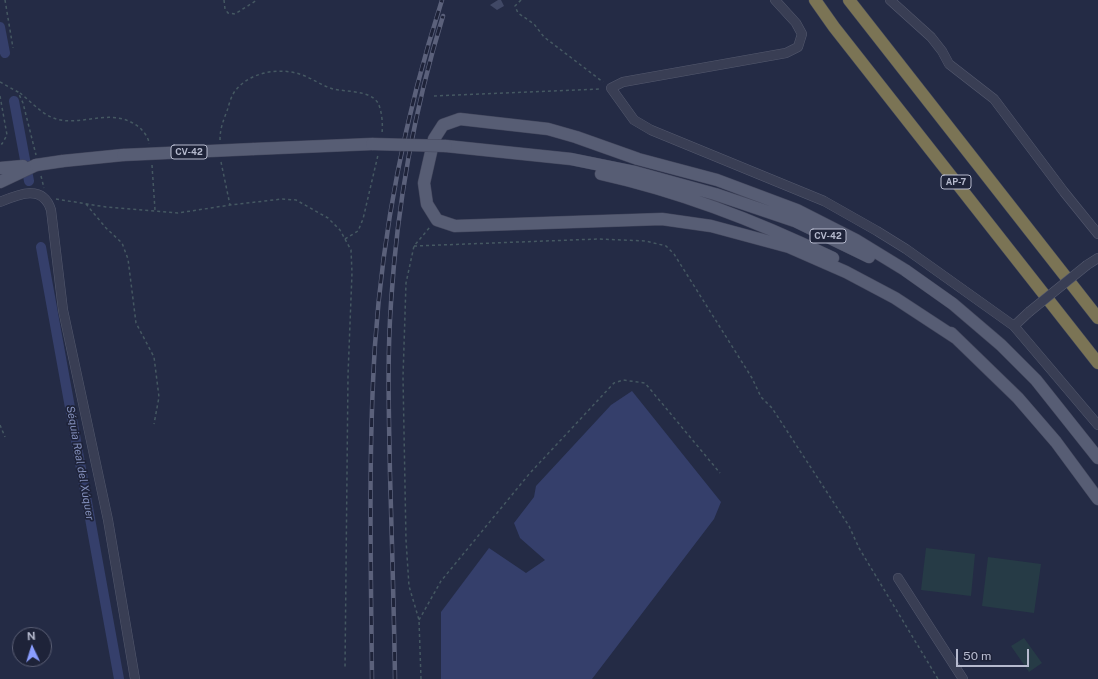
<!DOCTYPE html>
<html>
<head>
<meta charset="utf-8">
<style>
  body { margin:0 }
  #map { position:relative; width:1098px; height:679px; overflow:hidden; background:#242b45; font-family:"Public Sans",sans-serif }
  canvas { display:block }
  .north { position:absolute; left:12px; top:627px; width:40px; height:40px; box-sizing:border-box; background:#1e2339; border:1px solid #5b5f75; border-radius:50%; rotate:356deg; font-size:11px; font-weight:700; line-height:16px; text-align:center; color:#b6bace }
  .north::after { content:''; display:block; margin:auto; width:14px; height:18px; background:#8a9dff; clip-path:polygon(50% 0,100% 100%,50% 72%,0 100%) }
  .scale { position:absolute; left:956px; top:649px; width:73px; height:18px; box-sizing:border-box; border:2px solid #b6bace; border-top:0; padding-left:5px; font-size:12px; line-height:14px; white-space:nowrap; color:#b6bace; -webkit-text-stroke:3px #1e2339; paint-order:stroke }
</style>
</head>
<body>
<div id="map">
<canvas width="1098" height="679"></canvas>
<div class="north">N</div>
<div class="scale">50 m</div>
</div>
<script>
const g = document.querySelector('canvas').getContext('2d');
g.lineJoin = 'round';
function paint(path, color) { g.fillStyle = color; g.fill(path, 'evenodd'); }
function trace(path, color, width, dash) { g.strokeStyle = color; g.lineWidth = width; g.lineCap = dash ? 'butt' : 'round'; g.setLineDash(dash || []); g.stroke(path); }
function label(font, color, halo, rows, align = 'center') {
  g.font = font + ' "Public Sans",sans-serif'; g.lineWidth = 3.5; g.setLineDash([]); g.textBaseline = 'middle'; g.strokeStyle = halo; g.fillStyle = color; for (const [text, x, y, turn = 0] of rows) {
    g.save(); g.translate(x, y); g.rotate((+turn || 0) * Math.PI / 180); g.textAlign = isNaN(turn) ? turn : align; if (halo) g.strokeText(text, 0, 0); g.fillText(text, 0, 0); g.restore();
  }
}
paint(new Path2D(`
  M926,548l49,6 -4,42 -50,-6z
  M988,557l53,7 -7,49 -52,-7z
  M1024,638l18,25 -13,9 -18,-26z`), '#263b46');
paint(new Path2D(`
  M632,391l89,111 -7,17 -122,160h-151v-67l48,-64 37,25 19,-13 -25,-22 -6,-15 20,-26 2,-11 75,-81z`), '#353f6b');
trace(new Path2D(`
  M0,27l5,26
  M14,101l15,80
  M41,247l78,432`), '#353f6b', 10);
paint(new Path2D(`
  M498,0h3l3,6 -7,4 -7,-5z`), '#404865');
const minor = new Path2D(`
  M775,0l21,23 6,11 -4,13 -12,6 -163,29 -12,6 23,32 17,10 173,71 53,30 29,18 108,77 84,99
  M890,0l41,37 11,14 7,13 45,35 70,93 34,42
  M0,202c19,-8 43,-18 51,8l12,100 45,210 27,159
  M1087,265l11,-7
  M1014,326l15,-14
  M898,578l65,101`);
const major = new Path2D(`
  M446,146l125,13 64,13 80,22 80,27 74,36
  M254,149l118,-5
  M63,161l60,-6
  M0,168l23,-2
  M601,174c81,18 158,48 232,84
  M0,182l36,-17
  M951,333l67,65 38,44 42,57
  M956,338l-61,-40 -49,-26 -57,-25 -78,-21 -49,-7 -207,7 -18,-6 -10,-16 -3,-21 10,-44 9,-14 17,-6 88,10 28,8 62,22 79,21 80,30 59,30 49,30 48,34 48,41 35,35 62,78`);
const highway = new Path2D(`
  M815,0l19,27 264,336
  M849,0l249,318`);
trace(minor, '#54596e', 10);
trace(major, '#43475d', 13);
trace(highway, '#41465b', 13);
trace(new Path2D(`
  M5,0l8,48
  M224,0l1,9 3,4 7,1 22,-14
  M521,0l-6,6 3,7 16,11 10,13 59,45
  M0,82l18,10 5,11 13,52
  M20,93c9,7 20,19 31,24 28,13 60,-13 89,11 4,4 9,10 9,16
  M0,96l7,39 -5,9 -2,-1
  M434,96l167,-7
  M220,140c0,-11 3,-19 7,-29 2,-6 4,-15 8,-20 14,-18 40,-23 61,-18 13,3 24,12 37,16 13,3 37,1 45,14 4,8 5,22 4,30
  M221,162l9,43
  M152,165l3,45
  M41,176l3,12
  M56,199l50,8 72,6 52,-8 52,-6 14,1 32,18 12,12 11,20 1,23 -4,102 -3,294
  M86,204l20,24 16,15 6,16 8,64 18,34 5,40 -5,27
  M345,239l13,-8 5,-12 15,-64
  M414,246l184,-7 48,2 20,5 8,8 78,124 9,19 11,11 77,118 10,22 79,131
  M0,425l5,12
  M419,620l22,-39 89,-108 84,-90 9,-3 22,3 75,90
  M421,679l-2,-59 -10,-34 -3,-46 -3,-163 3,-94 8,-37 16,-19`), '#455862', 1.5, [3, 3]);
trace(minor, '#393e54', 9);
trace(major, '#575d74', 12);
trace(highway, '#7b7455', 12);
const rail = new Path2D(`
  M372,679c-1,-111 -4,-223 3,-334 8,-118 31,-233 67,-345
  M395,679c-1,-68 -3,-136 -5,-205 -1,-57 -3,-114 1,-171 6,-97 23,-193 52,-287`);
trace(rail, '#5b617b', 4.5);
trace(rail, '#1e2339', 3, [9]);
const minorBridge = new Path2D(`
  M1029,312l58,-47`);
const majorBridge = new Path2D(`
  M372,144l74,2
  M123,155l131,-6
  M36,165l27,-4`);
trace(minorBridge, '#54596e', 10, []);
trace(majorBridge, '#43475d', 13, []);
trace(minorBridge, '#393e54', 9);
trace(majorBridge, '#575d74', 12);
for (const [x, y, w] of [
  [189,152,36],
  [956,182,30],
  [828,236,36]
]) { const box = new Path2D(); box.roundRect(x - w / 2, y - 7, w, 14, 3); g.fillStyle = '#1e2339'; g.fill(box); trace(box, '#b6bace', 1); }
label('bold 9px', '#b6bace', null, [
  ["CV-42",189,152],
  ["AP-7",956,182],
  ["CV-42",828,236]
]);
label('italic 11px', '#838fbb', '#1e2339', [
  ["Séquia Real del Xúquer",80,463,80]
]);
</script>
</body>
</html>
